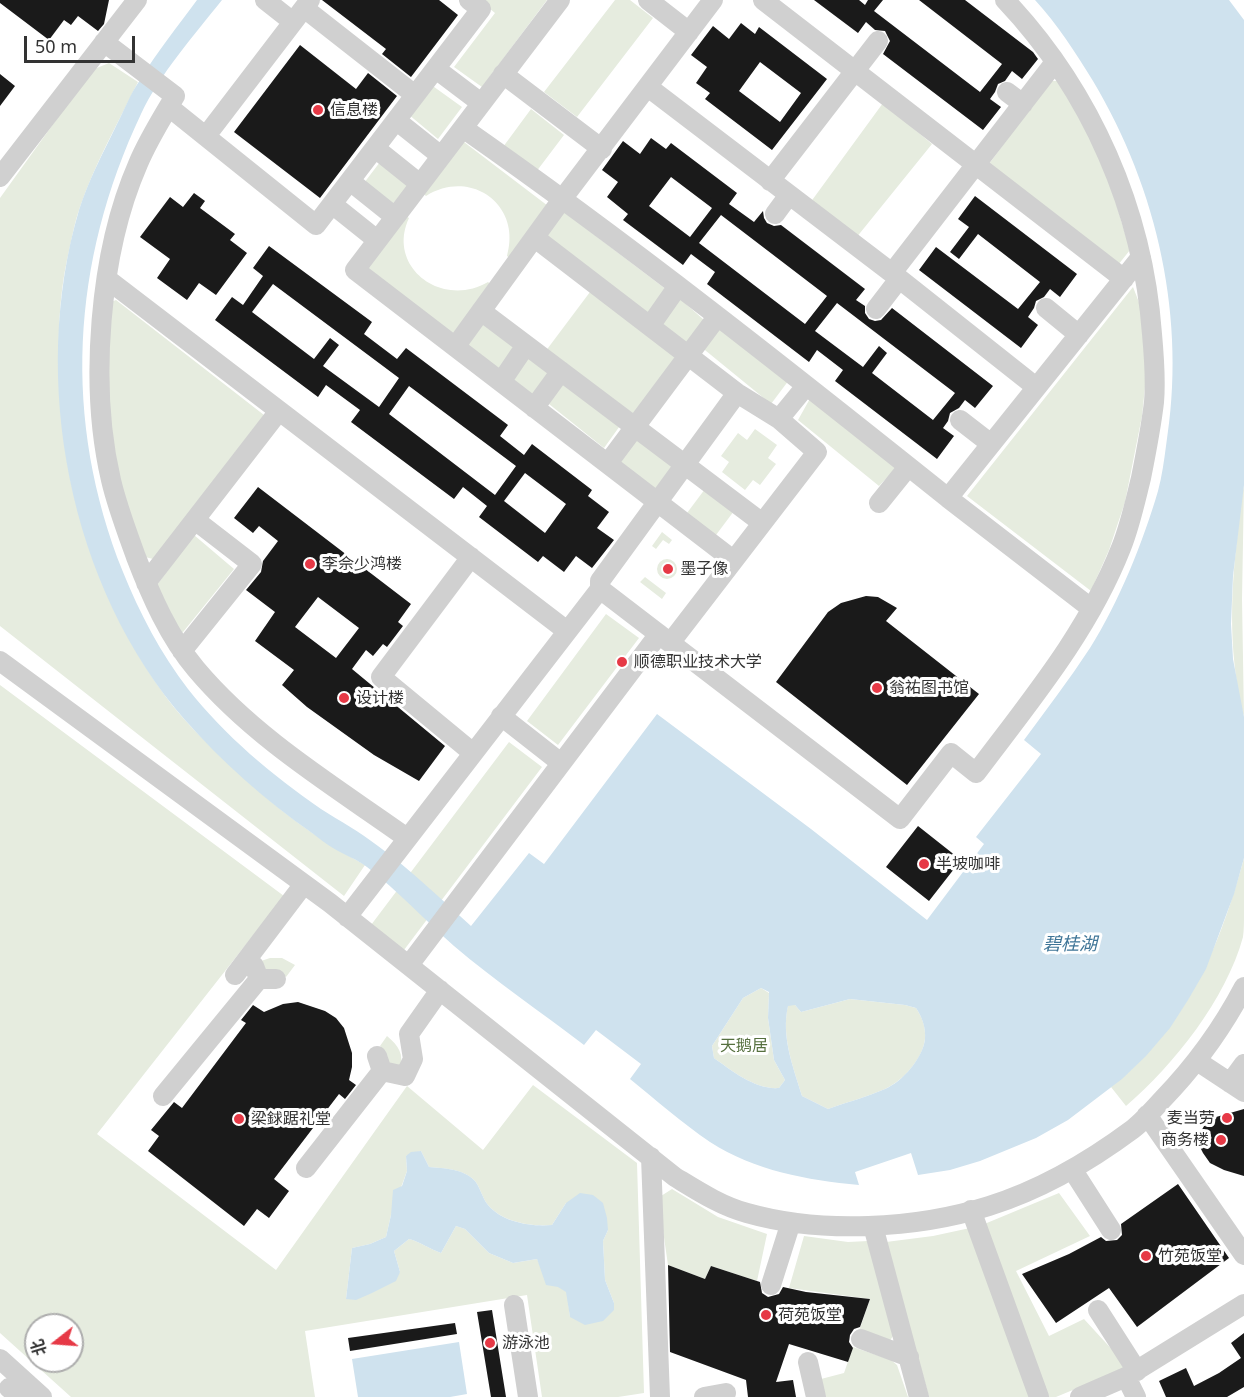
<!DOCTYPE html>
<html>
<head>
<meta charset="utf-8">
<style>
  body { margin:0 }
  #map { position:relative; width:1244px; height:1397px; overflow:hidden; background:#fff; font-family:"Noto Sans","Noto Sans SC",sans-serif }
  canvas { display:block }
  .north { position:absolute; left:24px; top:1313px; width:60px; height:60px; box-sizing:border-box; background:#fff; border:2px solid #adadad; border-radius:50%; rotate:253deg; font-size:16px; font-weight:700; line-height:24px; text-align:center; color:#333 }
  .north::after { content:''; display:block; margin:auto; width:21px; height:27px; background:#e63946; clip-path:polygon(50% 0,100% 100%,50% 72%,0 100%) }
  .scale { position:absolute; left:24px; top:36px; width:111px; height:27px; box-sizing:border-box; border:3px solid #333; border-top:0; padding-left:8px; font-size:18px; line-height:21px; white-space:nowrap; color:#333; -webkit-text-stroke:4px #fff; paint-order:stroke }
</style>
</head>
<body>
<div id="map">
<canvas width="1244" height="1397"></canvas>
<div class="north">北</div>
<div class="scale">50 m</div>
</div>
<script>
const g = document.querySelector('canvas').getContext('2d');
g.lineJoin = 'round';
function paint(path, color) { g.fillStyle = color; g.fill(path, 'evenodd'); }
function trace(path, color, width, dash) { g.strokeStyle = color; g.lineWidth = width; g.lineCap = dash ? 'butt' : 'round'; g.setLineDash(dash || []); g.stroke(path); }
function label(font, color, halo, rows, align = 'center') {
  g.font = font + ' "Noto Sans","Noto Sans SC",sans-serif'; g.lineWidth = 6; g.setLineDash([]); g.textBaseline = 'middle'; g.strokeStyle = halo; g.fillStyle = color; for (const [text, x, y, turn = 0] of rows) {
    g.save(); g.translate(x, y); g.rotate((+turn || 0) * Math.PI / 180); g.textAlign = isNaN(turn) ? turn : align; if (halo) g.strokeText(text, 0, 0); g.fillText(text, 0, 0); g.restore();
  }
}
paint(new Path2D(`
  M479,0h68l-65,87 -28,-20 41,-54z
  M615,0h15l23,18 -76,99 -33,-25z
  M109,63l29,19c-20,41 -43,81 -58,125 -6,17 -9,36 -13,53 -8,37 -9,77 -8,115 2,116 39,228 107,322 20,27 45,50 70,73 39,38 82,70 129,95l-21,31 -344,-270v-428l92,-128z
  M1050,81h9l17,27 33,72 21,70 -12,15 -129,-101z
  M430,84l32,23 -24,32 -30,-25z
  M883,103l49,41 -76,94 -46,-35z
  M531,109l33,26 -28,37 -33,-25z
  M460,139l92,70 -39,52 -6,-5c15,-51 -36,-88 -81,-60l-6,-5z
  M380,162l29,22 -17,21 -28,-22z
  M563,211l104,79 -19,24 -104,-78z
  M402,214l7,4c-23,49 33,91 79,64l6,5 -38,51 -93,-71z
  M1133,287l9,23 3,39v38l-3,29 -17,86 -16,48 -18,41 -124,-95z
  M590,292l86,65 -45,61 -86,-66z
  M678,297l26,23 -19,26 -26,-23z
  M116,300l148,115 -111,144 -8,-2c-15,-42 -30,-85 -36,-130 -5,-41 0,-84 2,-125z
  M484,319l32,27 -18,23 -31,-24z
  M718,325l71,55 -18,24 -71,-58z
  M529,354l21,18 -19,25 -20,-18z
  M565,378l57,45 -18,25 -55,-44z
  M812,395l87,70 -20,21 -81,-66z
  M755,429l22,16 -9,13 8,6 -16,21 -7,-5 -8,10 -23,-18 7,-10 -8,-6 17,-23 9,7z
  M635,434l40,30 -18,26 -40,-31z
  M1244,485l-2,114 2,118c-15,-59 -14,-117 -7,-178 2,-18 3,-36 7,-54z
  M705,489l29,22 -18,24 -29,-22z
  M662,532l10,8 -3,4 -6,-4 -7,9 -4,-3z
  M194,535l40,34 -55,68 -25,-48z
  M657 569a10 10 0 1 1 20 0a10 10 0 1 1-20 0Z
  M645,577l21,16 -4,6 -22,-17z
  M606,614l33,24 -81,107 -31,-24z
  M0,685l284,211 -187,238 179,136 131,-184 76,64 50,-65 104,78 7,230 -26,4h-76l-15,-102 -222,36 10,66h-244l-71,-64zM421,1151l8,16c14,1 34,2 45,13 6,6 8,18 14,25 14,17 44,22 64,20l14,-22 42,27 -5,11 2,39 9,23 -44,14 -3,-25c-13,-8 -24,-19 -30,-33l-24,4 -24,-10 -24,-24 -9,-3 -15,27c-12,-4 -20,-11 -32,-14l-15,12 6,21c-21,18 -27,21 -54,27l6,-51 18,-4 16,-7 5,-22 16,-44 -1,-15zM36,1325h36v36h-36z
  M509,742l33,25 -138,183 -33,-25z
  M1244,858c0,19 0,37 0,56 0,7 0,16 -1,23 -17,62 -69,128 -117,169l-15,-19c76,-61 108,-138 133,-229z
  M270,958h12l13,7 -9,12 -7,-5h-18l-3,-10z
  M761,988l8,5 -1,25 6,42 11,20 -6,8c-23,2 -47,-17 -65,-30l-2,-12 31,-48z
  M850,999l55,6 11,3c6,9 10,19 9,31 -2,19 -22,42 -40,50 -18,8 -38,13 -57,20l-26,-13c-9,-30 -21,-59 -14,-91h7l6,7z
  M387,1036c12,10 17,18 13,33l-9,4 -4,-18 -7,-9z
  M672,1189l46,28 49,17 -10,47 -46,-15 -6,13 -37,-14 -9,-62 2,-7z
  M1059,1193l31,43 -74,35 33,65 35,-17 44,48 -72,30h-7l-67,-172z
  M970,1228l59,169h-100l-43,-155 47,-6z
  M804,1236l44,6 20,-1 25,95 -4,6 -30,-11 11,-32 -81,-11z
  M853,1347l38,13 6,5 11,32h-82l-5,-18 23,-6z`), '#e6ecdf');
paint(new Path2D(`
  M197,0h25c-27,34 -63,75 -81,114 -70,148 -79,306 -18,458 16,40 38,82 65,117 37,47 84,86 133,120 19,12 39,23 57,37 33,24 63,53 93,80l58,-73 15,11 113,-150 154,115 116,91 57,-76 -8,-7 65,-83 -17,-14c22,-30 45,-60 66,-92 29,-46 53,-106 68,-157 4,-15 6,-30 8,-45 21,-126 -8,-256 -73,-365 -17,-28 -36,-57 -58,-81h194l15,20v465l-11,91 -2,48 2,35 11,58v141l-10,36 -28,75 -18,31 -18,28 -24,28 -24,23 -54,41 -32,18 -56,23 -30,9 -32,5 -7,-22 -56,19 4,13c-52,-5 -104,-14 -149,-43 -28,-19 -54,-42 -80,-63l11,-15 -45,-34 -12,15c-43,-33 -89,-64 -130,-99 -29,-26 -56,-55 -87,-79 -10,-8 -23,-12 -34,-19 -7,-4 -14,-10 -21,-15 -46,-32 -90,-71 -127,-113 -116,-133 -156,-341 -106,-510 9,-29 24,-57 37,-84 8,-15 14,-32 24,-46 17,-28 38,-54 57,-80zM761,988l8,4 -1,26 6,42 11,20 -6,8c-23,2 -47,-17 -65,-30l-2,-12 31,-48zM850,999l55,6 11,3c6,9 10,20 9,31 -2,19 -23,43 -40,50 -18,8 -38,13 -57,20l-26,-13c-9,-30 -21,-59 -14,-90l7,-1 6,7z
  M421,1151l8,16c15,1 34,2 45,13 6,6 8,18 14,25 14,17 43,22 64,20l14,-22 14,-10 13,2 10,8 4,15 1,12 -5,11 2,39 9,23v7l-11,11 -18,4 -15,-8 -4,-25 -8,-5 -12,-2 -9,-26 -24,4 -24,-10 -24,-24 -9,-3 -15,27c-12,-4 -20,-11 -32,-14l-15,12 6,21 -4,9 -24,12 -16,7 -10,-1 6,-51 18,-4 16,-7 5,-22 2,-25 9,-4 5,-15 -1,-15 5,-4z
  M459,1342l8,52 -17,3h-92l-6,-38z`), '#cfe2ee');
paint(new Path2D(`
  M0,0h109l-5,24 -6,7 -20,-15 -7,9 -7,-5 -15,20 -49,-37z
  M322,0h117l19,15 -47,62 -29,-23 4,-5z
  M814,0h45l6,5 3,-5h15l-9,11 106,81 22,-28 -83,-64h46l68,52 5,7 -16,20 -10,-8 -7,10 -7,3 -3,8 -5,7 11,8 -18,23 -100,-76 7,-13 -5,-10 -10,-1 -9,-8 -8,11z
  M741,23l14,11 4,-7 68,52 -55,71 -67,-51 5,-6 -14,-10 11,-16 -16,-12 22,-29 16,13zM760,62l41,31 -21,29 -41,-31z
  M300,45l56,44 12,-16 29,23 -77,102 -86,-66z
  M0,74l15,12 -15,20z
  M651,138l15,11 5,-6 66,50 -8,11 25,18 9,-11 1,7 3,5 7,3 7,-1 84,64 -9,11 9,6v7l4,6 6,2 6,-1 11,-12 101,78 -18,22 -10,-8 -6,8 -9,5 -2,8 -5,7 11,8 -17,23 -102,-78 8,-11 -26,-20 -8,12 -102,-78 8,-12 -24,-18 -8,11 -60,-45 5,-6 -21,-17 11,-15 -16,-12 21,-29 17,13zM671,177l41,31 -22,29 -41,-31zM721,215l106,81 -22,28 -106,-81zM837,303l118,90 -22,27 -61,-47 15,-20 -8,-7 -16,21 -48,-36z
  M194,193l11,8 -5,7 35,26 -5,6 17,13 -31,42 -17,-12 -12,17 -30,-22 13,-19 -30,-22 30,-40 13,10z
  M975,196l102,78 -17,23 -10,-8 -6,8 -8,4 -2,7 -6,9 10,8 -17,23 -102,-78 17,-23 82,62 22,-27 -62,-48 -19,25 -9,-7 19,-25 -11,-8z
  M269,246l103,76 -8,12 33,25 9,-11 102,77 -8,11 24,19 8,-11 60,46 -4,6 21,16 -12,16 17,12 -22,28 -16,-12 -12,16 -21,-16 -5,6 -59,-45 8,-11 -24,-19 -9,12 -103,-77 9,-12 -34,-25 -8,12 -103,-77 17,-23 11,8 20,-29 -10,-8zM273,284l126,94 -20,29 -56,-41 16,-21 -9,-7 -16,21 -62,-47zM409,386l107,80 -21,29 -106,-81zM525,473l41,31 -21,29 -41,-32z
  M258,487l153,117 -13,18 5,4 -16,21 -4,-3 -10,12 -7,-6 -14,19 93,77 -26,35 -45,-26 -67,-48 -25,-22 12,-15 -39,-29 20,-29 -29,-22 15,-18 2,-11 15,-20 -19,-15 -6,7 -19,-15zM318,597l41,31 -23,30 -41,-31z
  M866,596l12,1 19,11 -11,13 93,73 -72,91 -131,-103 52,-70 13,-9z
  M918,826l43,34 -32,41 -43,-34z
  M298,1002l27,9 11,7 8,10 8,25v14l-3,13 7,5 -11,14 -6,-5 -65,85 15,12 -20,27 -12,-9 -13,17 -96,-75 11,-15 -8,-6 23,-28 8,6 64,-85 -5,-3 12,-15 11,7 19,-8z
  M1244,1109v67l-20,-6 -14,-7 -7,-10 -4,-8v-10l5,-9 12,-9z
  M1178,1184l51,74 -92,69 -28,-39 -53,35 -34,-49 47,-20 32,-17 5,4 11,-1 5,-5 -1,-11z
  M668,1265l37,14 6,-13 49,16 2,11 6,4 11,-3 4,-7 23,5 64,7 -10,28 -6,2 -4,6 -1,7 4,6 -5,14 -59,-18 -13,38 17,-2 3,17h-48l-2,-17 -76,-28z
  M492,1310l14,87h-15l-14,-85z
  M455,1323l2,11 -107,17 -2,-13z
  M1244,1333v54l-17,10h-61l-7,-16 27,-13 8,18 25,-13 22,-15 -10,-15z`), '#1a1a1a');
trace(new Path2D(`
  M265,0l28,22
  M560,0l-205,270 378,290
  M648,0l41,32
  M763,0l361,279
  M304,8l111,87
  M104,42l71,54c-13,22 -27,44 -37,68 -39,89 -49,222 -27,316 6,26 16,52 25,77 15,39 33,80 60,112 58,69 138,117 211,169
  M436,69l45,34
  M503,74l99,75
  M648,87l244,186 144,114
  M1007,92l16,12
  M169,107l147,118 165,-216 -12,-9
  M397,121l44,35
  M463,128c166,116 326,243 485,370
  M206,136l104,-136
  M375,148l45,36
  M0,177l137,-177
  M350,181l45,36
  M770,181l108,-140
  M332,204l45,36
  M775,214l14,-19
  M535,238l202,155 42,26 38,33 -146,190
  M892,273l163,-211
  M107,279l460,352
  M1046,308l33,27
  M876,309l23,-30
  M481,311l280,211
  M650,326l28,-40
  M455,347l108,-149 150,-198
  M501,382l25,-37
  M534,408l27,-37
  M779,419l27,-33
  M960,420l31,24
  M608,463l109,-146
  M879,503l29,-36
  M471,557l-90,120 92,76
  M146,583l133,-172
  M600,589v-8l137,-188
  M1092,609l-144,-111 193,-241
  M182,651l70,-87 -57,-44
  M0,661l330,242 345,274c23,14 46,29 72,36 74,21 169,16 242,-7 51,-16 101,-45 144,-77 10,-8 20,-19 29,-29 33,-34 60,-71 82,-113
  M501,716l60,47
  M347,917l253,-328 300,230 51,-66 25,20c54,-72 112,-141 145,-225 9,-22 14,-46 20,-70 5,-25 10,-50 13,-76 2,-22 0,-46 -2,-68 -9,-124 -61,-243 -147,-334
  M409,965l250,-331
  M254,966l5,13h17
  M235,975l69,-91
  M377,1056l5,15 23,5 8,-17 -4,-25 31,-44
  M1197,1061l47,31
  M1230,1083l14,-19
  M163,1096l96,-117
  M1147,1115l97,140
  M651,1157l9,240
  M306,1168l76,-97
  M1072,1169l39,61
  M971,1210l68,187
  M873,1226l46,171
  M771,1285l20,-63
  M514,1305l14,92
  M1098,1310l39,61
  M861,1339l48,18
  M0,1359l42,38
  M808,1362l8,35
  M1126,1377l10,20
  M9,1388l11,9
  M704,1397l22,-4
  M1080,1397l46,-20 118,-73`), '#d0d0d0', 20);
for (const [x, y, r, color] of [
  [318,110,6,"#e63946"],
  [310,564,6,"#e63946"],
  [668,569,6,"#e63946"],
  [622,662,6,"#e63946"],
  [877,688,6,"#e63946"],
  [344,698,6,"#e63946"],
  [924,864,6,"#e63946"],
  [1227,1118,6,"#e63946"],
  [239,1119,6,"#e63946"],
  [1221,1140,6,"#e63946"],
  [1146,1256,6,"#e63946"],
  [766,1315,6,"#e63946"],
  [490,1343,6,"#e63946"]
]) { const dot = new Path2D(); dot.arc(x, y, r, 0, 2 * Math.PI); g.fillStyle = color; g.fill(dot); trace(dot, '#fff', 2); }
label('16px', '#333', '#fff', [
  ["信息楼",330,110],
  ["李佘少鸿楼",322,564],
  ["墨子像",680,569],
  ["顺德职业技术大学",634,662],
  ["翁祐图书馆",889,688],
  ["设计楼",356,698],
  ["半坡咖啡",936,864],
  ["麦当劳",1215,1118,"right"],
  ["梁銶踞礼堂",251,1119],
  ["商务楼",1209,1140,"right"],
  ["竹苑饭堂",1158,1256],
  ["荷苑饭堂",778,1315],
  ["游泳池",502,1343]
], 'left');
label('16px', '#56703f', '#fff', [
  ["天鹅居",744,1046]
]);
label('italic 18px', '#3f7597', '#fff', [
  ["碧桂湖",1070,945]
]);
</script>
</body>
</html>
